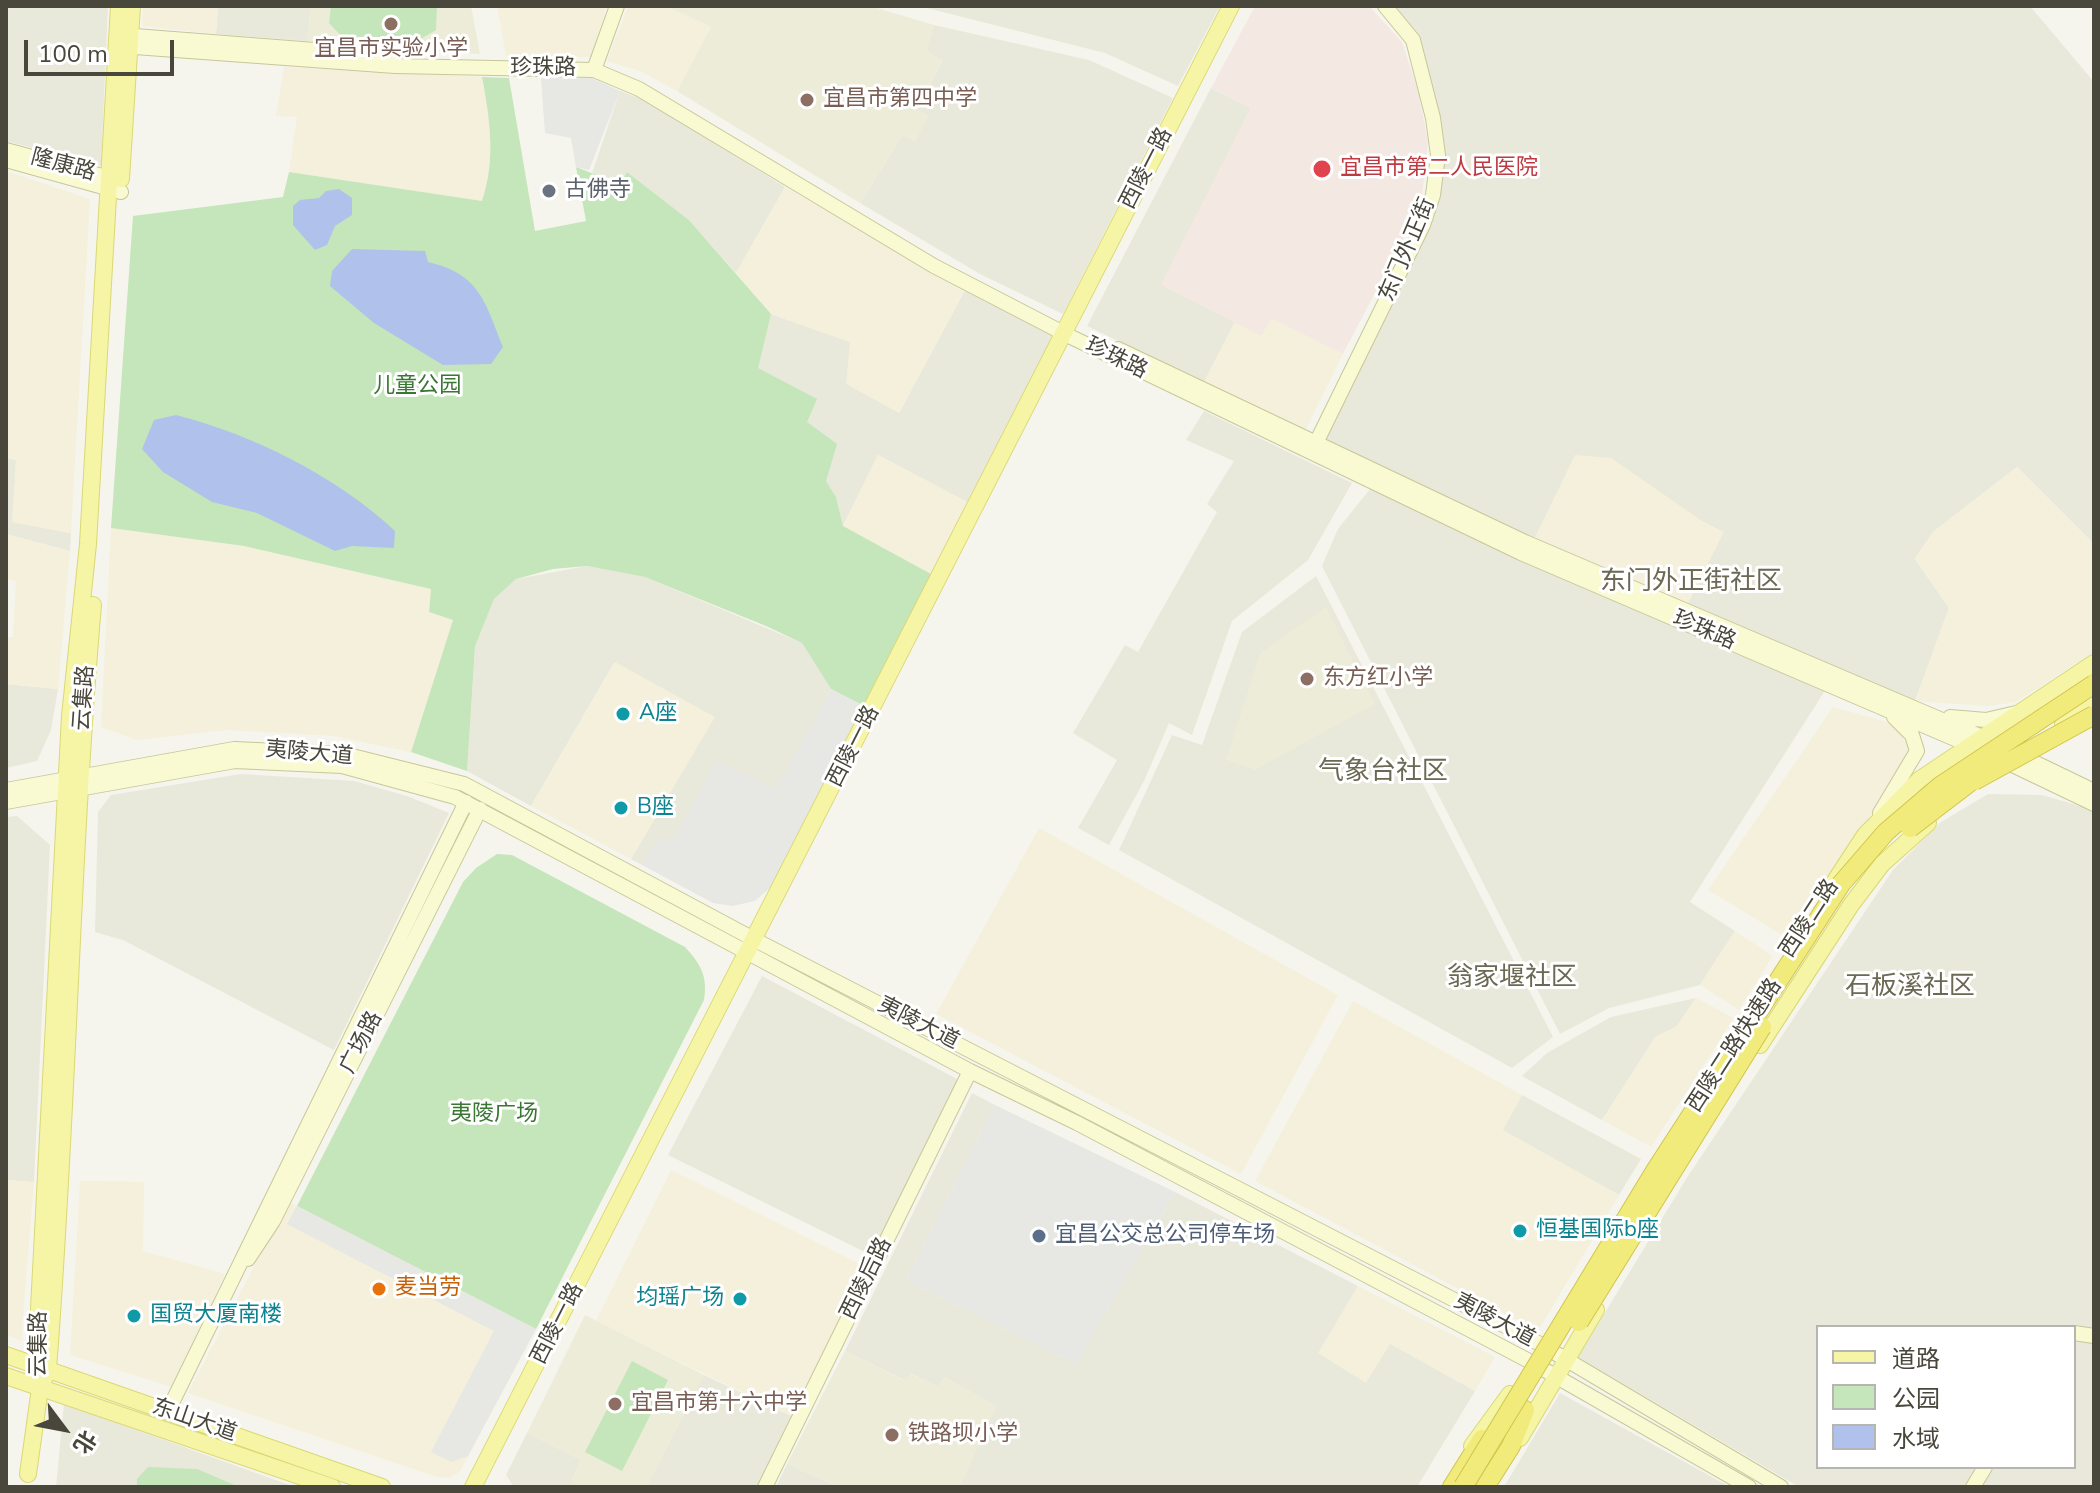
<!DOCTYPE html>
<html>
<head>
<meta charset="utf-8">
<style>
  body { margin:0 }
  #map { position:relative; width:2100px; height:1493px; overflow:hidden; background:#f5f5ed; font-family:"Nunito Sans","Noto Sans SC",sans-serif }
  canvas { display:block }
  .frame { position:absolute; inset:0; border:8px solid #49473b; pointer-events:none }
  .legend { position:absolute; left:1816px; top:1325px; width:260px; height:144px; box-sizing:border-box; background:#fff; border:2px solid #b6b5b1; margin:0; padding:10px 14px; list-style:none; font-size:24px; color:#49473b }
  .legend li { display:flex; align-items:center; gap:16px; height:40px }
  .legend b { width:40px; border:2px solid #b6b5b1 }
  .north { position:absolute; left:24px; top:1389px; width:80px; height:80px; -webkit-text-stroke:6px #fff; paint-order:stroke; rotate:122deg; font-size:22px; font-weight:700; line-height:32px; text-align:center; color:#49473b }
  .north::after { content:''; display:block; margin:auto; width:28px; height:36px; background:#49473b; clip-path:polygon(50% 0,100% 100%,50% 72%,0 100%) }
  .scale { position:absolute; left:24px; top:40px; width:150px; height:36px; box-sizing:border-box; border:4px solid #49473b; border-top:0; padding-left:10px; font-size:24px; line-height:28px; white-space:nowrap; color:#49473b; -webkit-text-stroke:6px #fff; paint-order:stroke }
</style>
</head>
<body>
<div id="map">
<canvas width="2100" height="1493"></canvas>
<div class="frame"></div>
<ul class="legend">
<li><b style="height:10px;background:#f6f5a5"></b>道路</li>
<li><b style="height:22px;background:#c5e5ba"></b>公园</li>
<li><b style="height:22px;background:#b0c2eb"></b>水域</li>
</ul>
<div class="north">北</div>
<div class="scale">100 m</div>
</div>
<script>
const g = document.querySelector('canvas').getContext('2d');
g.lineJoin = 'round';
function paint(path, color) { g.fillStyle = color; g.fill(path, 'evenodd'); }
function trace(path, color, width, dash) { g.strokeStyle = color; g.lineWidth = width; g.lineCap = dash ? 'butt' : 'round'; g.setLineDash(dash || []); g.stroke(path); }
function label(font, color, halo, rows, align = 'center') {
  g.font = font + ' "Nunito Sans","Noto Sans SC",sans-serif'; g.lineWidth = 6; g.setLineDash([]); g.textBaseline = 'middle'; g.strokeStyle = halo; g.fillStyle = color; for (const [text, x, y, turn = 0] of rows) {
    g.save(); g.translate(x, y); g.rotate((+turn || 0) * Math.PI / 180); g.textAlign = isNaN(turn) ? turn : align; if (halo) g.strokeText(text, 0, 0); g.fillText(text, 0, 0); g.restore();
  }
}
paint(new Path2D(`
  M6,6h102l-7,160 -95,-25z
  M218,6h93l-4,35 -91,-7z
  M919,6h301l-42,80 -73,-33z
  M1390,6h640l64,76v462l-77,-77 -84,65 -18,27 34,49 -34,93 -228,-96 36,-73 -148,-76 -41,84 -213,-101 116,-239 -19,-161z
  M934,25l155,35 84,38 -110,216 -83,-40 -120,-71 42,-67 26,-20 -11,-7 25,-48 -16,-11z
  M1211,88l40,20 -89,176 73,38 -31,60 -117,-56z
  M620,91l27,10 138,86 -49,86 -47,-53 -62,-48 -6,12 -29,-11z
  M965,290l88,46 -86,166 -89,-47 -35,71 -7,-29 -10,-16 -20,-59 -49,-54 14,-54 79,28 49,71z
  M1204,411l148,72 -44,77 -76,61 -40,114 -23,-12 -25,58 -35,64 -31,-17 39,-68 -44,-27 52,-88 13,7 79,-140 -10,-8 27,-43 -48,-21z
  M6,458l10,2 -3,62 58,11 -1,18 -64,-17z
  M1370,489l456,200 -136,213 45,29 -35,54 -91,23 -49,26 -238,-468 16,-37z
  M587,566l58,11 157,66 29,46 -55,101 -59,-28 -45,80 -14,-3 -16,26 -11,-6 83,-142 -100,-54 -83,143 -64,-35 8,-126 19,-46 22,-20z
  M1316,576l237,461 -41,31 -393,-218 53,-115 30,10 40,-113z
  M6,684l52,5 -7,41 -14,31 -31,7z
  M241,774l113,7 53,15 42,17 -115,237 -211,-110 -28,-8 3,-120 13,-17z
  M1988,794l54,1 52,15v677h-295l-221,-130 110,-181 205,-306 48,-48zM1818,1327h256v140h-256z
  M17,816l33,29 -16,337 -28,-2v-363z
  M762,976l197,104 -86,176 -205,-101z
  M1696,998l-19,28 -22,12 -53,82 -80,-44 25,-23 64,-36z
  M972,1093l23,12 -89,175 170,84 99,-172 183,94 -39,67 70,-10 86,48 -58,96h-458l37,-81 -52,-29 -6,10 -27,-13 -5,7 -61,-30z
  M1522,1095l119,64 -22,36 -117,-65z
  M704,1375l87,41 -34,71h-111z
  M1560,1393l170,94h-226z
  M64,1404l231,83h-239z
  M527,1433l54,27 -10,21 11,6h-68l-8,-12z
  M787,1464l52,23h-63z`), '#e8e8db');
paint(new Path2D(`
  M143,6h75l-2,28 -74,-8z
  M497,6h110l-16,51 -85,-1z
  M628,6h38l45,21 -34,64 -37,-20 -33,-10z
  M284,67l198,10 9,49 -2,55 -7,20 -193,-29 8,-55 -21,-1z
  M6,171l84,28 -19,334 -59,-11 4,-62 -10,-2z
  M785,187l180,103 -66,123 -53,-29 4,-42 -79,-28 -35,-41z
  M1272,319l71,35 -38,77 -101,-49 31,-60 26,14z
  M878,455l89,47 -36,72 -88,-48z
  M1575,455l36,3 94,65 19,9 -37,73 -153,-65z
  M2017,467l77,77v108l-78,50 -28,4 -73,-5 34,-93 -34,-50 18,-26z
  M111,528l133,18 187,43 -2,23 24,8 -42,132 -78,-16 -107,-6 -89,10 -36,-13z
  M6,534l64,17 -12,138 -52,-5v-47h7l3,-55 -10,-4z
  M615,662l100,55 -84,142 -100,-53z
  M1833,707l65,18 13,31 -124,182 -79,-48z
  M1039,828l299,167 -97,179 -305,-160z
  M1735,931l38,25 -34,54 -39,-25z
  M1696,998l38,20 -83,129 -49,-27 53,-83 22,-11z
  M1353,1001l169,94 -19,35 116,65 -81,136 -283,-150z
  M671,1170l195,97 -75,149 -195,-95z
  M6,1180l28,2 -13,159 -15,-6z
  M80,1181l64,1 -1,69 82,23 -53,113 -102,-32z
  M288,1201l248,128 -76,142 -10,7 -13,-1 -249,-84z
  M1358,1286l137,71 -20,34 -85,-47 -24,39 -48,-30z`), '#f4f0db');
paint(new Path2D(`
  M311,6h160l9,48 -173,-13z
  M666,6h204l64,19 -8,25 16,10 -25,49 12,7 -14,26 -13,-6 -42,67 -183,-112 34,-64z
  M1326,607l49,97 -120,66 -29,-10 34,-107z
  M585,1315l119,60 -58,112h-64l-11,-6 10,-21 -54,-27z
  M845,1351l60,30 5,-7 28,13 6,-10 52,29 -37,81h-120l-52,-23z`), '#edecd8');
paint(new Path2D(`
  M1255,6h114l33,36 17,52 9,48 -6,55 -16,37 -63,120 -71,-35 -11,17 -100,-51 90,-177 -40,-20z`), '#f4e9e2');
paint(new Path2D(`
  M331,6h106l-1,24 -29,17 -62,-7 -16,-17z
  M482,77l27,1 26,153 51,-10 -10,-54 44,17 7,-12 62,48 82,94 -13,54 59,31 -10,23 30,22 -11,37 10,16 7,29 88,48 -67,132 -33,-17 -29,-46 -36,-17 -121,-49 -58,-11 -34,3 -37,10 -22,20 -19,47 -8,125 -56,-19 42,-132 -24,-8 2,-23 -187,-43 -133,-18 22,-312 150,-19 6,-25 193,29c14,-41 8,-82 0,-124z
  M497,854l15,1 173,92c16,17 23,30 19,53l-168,329 -239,-123 166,-324 13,-14z
  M632,1361l36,19 -46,91 -37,-19z
  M148,1467l49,2 42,18h-102v-8z`), '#c5e5ba');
paint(new Path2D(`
  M541,78h51l28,13 -31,79 -13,-3 -5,-29 -26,-5z
  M831,689l33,17 -93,181 -16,14 -23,5 -19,-3 -71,-38 16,-26 14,2 45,-80 59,28z
  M995,1105l180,87 -99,172 -170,-84z
  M297,1206l239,123 -68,127 -17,6 -20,-10 63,-121 -207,-107z`), '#e7e7e3');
paint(new Path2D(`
  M339,189l13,9v17l-17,11 -8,19 -12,5 -22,-25v-19l7,-6 19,-2 7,-7z
  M352,249l73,2 3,11c52,12 57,40 75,85l-12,17 -48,1 -69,-42 -44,-37 2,-15z
  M176,415c78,20 160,61 219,116l-1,17 -42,-2 -17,5 -78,-38 -45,-11 -49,-30 -21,-23 12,-29z`), '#b0c2eb');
const secondary = new Path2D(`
  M122,35l270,21
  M121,46l274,20 199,4 45,19 295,177 137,71 450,216 455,195
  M594,70l23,-64
  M6,150l111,30
  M6,160l115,32
  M1118,349l407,193 464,198
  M1316,443l107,-218 10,-30 5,-40 -5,-37 -20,-78 -28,-34
  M1950,717l36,3 30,-7
  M2015,753l79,38
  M2002,760l92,44
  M6,790l228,-41 110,5 120,30 297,159 779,401 241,143
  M6,802l229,-41 107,5 113,31 515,274 107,52 452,238 220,126
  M1880,813l37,-62 -5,-16 -18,-18
  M248,1259l25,-38 207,-412
  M2074,1333l20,3
  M168,1411l298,-609
  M765,1487l205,-416
  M1973,1487l12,-20`);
const primary = new Path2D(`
  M121,179l11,-173
  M2063,724l31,-21
  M1835,881l30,-46 54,-55 175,-117
  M1760,1045l91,-140 31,-41 46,-41
  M6,1355l376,132
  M6,1376l326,111
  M41,1387l7,-18c20,-255 23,-510 45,-764
  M1520,1438l76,-128
  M1472,1446l38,-52
  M28,1474l12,-86 -4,-22 34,-650 18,-172 31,-538
  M473,1487l758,-1481`);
const highway = new Path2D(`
  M1452,1487l30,-48
  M1485,1487l26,-41 14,-36`);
trace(secondary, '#c7c79a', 16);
trace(primary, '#dad875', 18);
trace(highway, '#d1c54b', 20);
trace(secondary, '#f9fad1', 14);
trace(primary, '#f6f5a5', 16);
trace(highway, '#f1eb7b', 18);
const highwayBridge = new Path2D(`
  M1974,781l120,-66
  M1910,828l72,-55
  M1579,1322l183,-295
  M1463,1487l192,-316 186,-287 45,-52 54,-46 154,-102`);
trace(highwayBridge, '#d1c54b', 20, []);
trace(highwayBridge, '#f1eb7b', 18);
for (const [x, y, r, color] of [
  [391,24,8,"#8d6e63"],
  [807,100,8,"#8d6e63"],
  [1322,169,10,"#e0444e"],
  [549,191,8,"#6b7280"],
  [1307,679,8,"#8d6e63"],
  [623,714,8,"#0f9aa8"],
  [621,808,8,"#0f9aa8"],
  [1520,1231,8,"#0f9aa8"],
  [1039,1236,8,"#5c6f8a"],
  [379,1289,8,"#e8710a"],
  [740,1299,8,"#0f9aa8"],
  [134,1316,8,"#0f9aa8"],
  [615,1404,8,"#8d6e63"],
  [892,1435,8,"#8d6e63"]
]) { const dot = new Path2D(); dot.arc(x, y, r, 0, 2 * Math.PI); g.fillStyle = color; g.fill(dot); trace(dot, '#fff', 3); }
label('22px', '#785e54', '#fff', [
  ["宜昌市实验小学",391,50,"center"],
  ["宜昌市第四中学",823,100],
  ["东方红小学",1323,679],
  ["宜昌市第十六中学",631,1404],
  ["铁路坝小学",908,1435]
], 'left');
label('22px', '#49473b', '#fff', [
  ["珍珠路",543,69],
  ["隆康路",63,166,15],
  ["西陵一路",1147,169,-63],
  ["东门外正街",1408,250,-67],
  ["珍珠路",1116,359,26],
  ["珍珠路",1704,631,23],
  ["云集路",85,698,-86],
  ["西陵一路",854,747,-63],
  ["夷陵大道",309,754,5],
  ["西陵二路",1810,919,-57],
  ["夷陵大道",918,1024,27],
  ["广场路",362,1043,-63],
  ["西陵二路快速路",1735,1046,-57],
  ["西陵后路",867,1279,-64],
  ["夷陵大道",1494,1321,28],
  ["西陵一路",558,1324,-63],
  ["云集路",40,1344,-90],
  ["东山大道",194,1421,19]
]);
label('22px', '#be3a42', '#fff', [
  ["宜昌市第二人民医院",1340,169]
], 'left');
label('22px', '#5b616d', '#fff', [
  ["古佛寺",565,191]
], 'left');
label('22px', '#397732', '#fff', [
  ["儿童公园",417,387],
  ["夷陵广场",494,1115]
]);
label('22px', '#0d838f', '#fff', [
  ["A座",639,714],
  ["B座",637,808],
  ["恒基国际b座",1536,1231],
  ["均瑶广场",724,1299,"right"],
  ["国贸大厦南楼",150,1316]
], 'left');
label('22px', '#4e5e75', '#fff', [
  ["宜昌公交总公司停车场",1055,1236]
], 'left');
label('22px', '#c56008', '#fff', [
  ["麦当劳",395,1289]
], 'left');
label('26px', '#6b6853', '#fff', [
  ["东门外正街社区",1691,583],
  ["气象台社区",1383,773],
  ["翁家堰社区",1512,979],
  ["石板溪社区",1910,988]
]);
</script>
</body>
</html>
